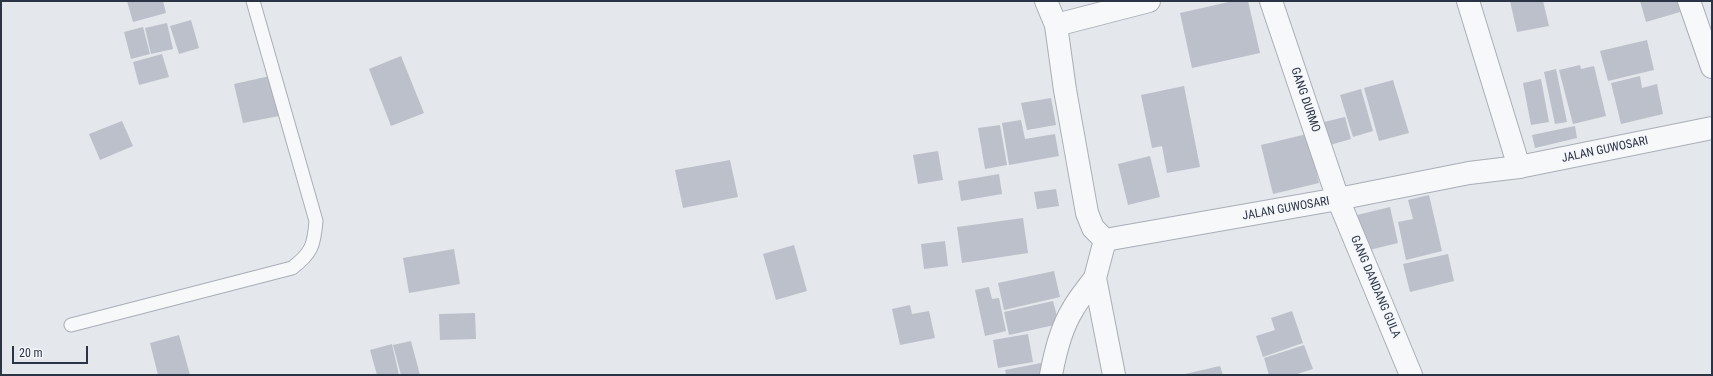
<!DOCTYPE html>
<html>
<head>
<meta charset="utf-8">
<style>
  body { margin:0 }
  #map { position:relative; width:1713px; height:376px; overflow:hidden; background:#e4e7ec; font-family:"Roboto Condensed",sans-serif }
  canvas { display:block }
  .frame { position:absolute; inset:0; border:2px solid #2b3445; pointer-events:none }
  .scale { position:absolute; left:12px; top:346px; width:76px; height:18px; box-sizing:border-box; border:2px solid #2b3445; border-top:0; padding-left:5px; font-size:12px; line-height:14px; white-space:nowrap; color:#2b3445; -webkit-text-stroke:3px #f4f6f9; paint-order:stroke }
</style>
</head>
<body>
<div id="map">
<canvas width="1713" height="376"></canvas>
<div class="frame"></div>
<div class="scale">20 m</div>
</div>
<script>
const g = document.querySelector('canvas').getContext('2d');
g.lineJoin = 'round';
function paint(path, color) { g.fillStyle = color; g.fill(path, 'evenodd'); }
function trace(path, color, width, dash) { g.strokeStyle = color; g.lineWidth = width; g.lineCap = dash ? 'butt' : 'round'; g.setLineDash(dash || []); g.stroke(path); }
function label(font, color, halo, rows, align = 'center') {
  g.font = font + ' "Roboto Condensed",sans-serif'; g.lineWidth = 3; g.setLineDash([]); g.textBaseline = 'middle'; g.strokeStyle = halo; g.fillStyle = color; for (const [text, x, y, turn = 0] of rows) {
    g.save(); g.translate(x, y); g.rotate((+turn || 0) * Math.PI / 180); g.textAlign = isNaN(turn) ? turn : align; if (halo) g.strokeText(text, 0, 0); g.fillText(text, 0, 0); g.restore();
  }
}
paint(new Path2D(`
  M127,1h36l3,12 -33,9z
  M1233,1h15l12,52 -68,15 -12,-55z
  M1510,1h33l6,25 -32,6z
  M1640,1h37l3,11 -34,10z
  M191,20l8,28 -20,6 -9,-28z
  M167,23l6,26 -22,5 -6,-26z
  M143,27l7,27 -19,5 -7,-27z
  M1647,40l7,30 -46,11 -8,-30z
  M162,54l7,23 -30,8 -6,-23z
  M401,56l23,57 -33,13 -22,-57z
  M1580,65l1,4 13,-3 12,50 -33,8 -14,-54z
  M1556,69l11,53 -12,2 -11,-52z
  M270,76l9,40 -36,7 -9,-39z
  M1640,76l2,12 15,-4 6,30 -42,10 -10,-41z
  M1541,79l8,43 -18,3 -8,-42z
  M1393,80l16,53 -30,8 -15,-53z
  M1184,86l16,81 -33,6 -5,-27 -10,2 -11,-53z
  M1361,89l12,42 -20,6 -13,-42z
  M1051,98l5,27 -29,5 -6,-27z
  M1345,117l6,22 -21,6 -6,-23z
  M1021,120l4,19 30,-5 4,22 -50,9 -7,-42z
  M122,121l11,25 -33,14 -11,-26z
  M1000,125l7,40 -22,4 -7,-41z
  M1575,126l2,12 -42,10 -3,-13z
  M1307,134l12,49 -46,11 -12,-49z
  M938,151l5,29 -25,4 -5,-29z
  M1150,156l10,41 -32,8 -10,-41z
  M730,160l8,37 -55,11 -8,-38z
  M999,174l3,20 -41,7 -3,-20z
  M1056,189l3,17 -22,3 -3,-17z
  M1429,195l13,56 -36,9 -8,-38 15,-3 -5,-19z
  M1390,207l8,36 -33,8 -8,-36z
  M1023,218l5,35 -66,10 -5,-36z
  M945,241l3,25 -24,3 -3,-25z
  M794,245l13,46 -31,9 -13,-46z
  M454,249l6,35 -51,9 -6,-35z
  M1448,254l6,27 -44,11 -7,-28z
  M1054,271l6,26 -56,13 -6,-27z
  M989,287l3,12 7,-1 7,33 -21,5 -10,-46z
  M1053,301l6,23 -50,11 -5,-23z
  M910,305l2,9 17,-3 6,27 -35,7 -8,-36z
  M1292,311l11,32 -40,14 -7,-21 19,-6 -4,-12z
  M475,313l1,26 -36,1 -1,-26z
  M1028,334l5,28 -35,6 -5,-28z
  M179,335l11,40h-32l-8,-32z
  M411,341l9,34h-19l-8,-30z
  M392,344l7,31h-22l-7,-25z
  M1304,345l9,24 -19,6h-25l-5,-17z
  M1041,363l2,12h-37l-1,-5z
  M1220,366l3,9h-38v-1z`), '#bbc0ca');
const service = new Path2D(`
  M71,325l221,-57c20,-15 22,-23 24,-47l-63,-220`);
const minor = new Path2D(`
  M1271,1l67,198 73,176
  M1468,1l51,166
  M1689,1l23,66
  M1056,25l93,-24
  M1105,240l-10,38 19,97
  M1051,375c4,-22 10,-47 22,-66 6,-11 15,-21 22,-31`);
const tertiary = new Path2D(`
  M1046,1l10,24 9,65 22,123 6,15 12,12 233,-41 131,-26 50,-6 193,-39`);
trace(service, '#a9aeb7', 15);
trace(minor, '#a9aeb7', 24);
trace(tertiary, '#a9aeb7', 24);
trace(service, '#f7f8fa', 13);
trace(minor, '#f7f8fa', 22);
trace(tertiary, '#f7f8fa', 22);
label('12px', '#2b3445', '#f4f6f9', [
  ["GANG DURMO",1305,100,71],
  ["JALAN GUWOSARI",1605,150,-12],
  ["JALAN GUWOSARI",1286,209,-10],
  ["GANG DANDANG GULA",1375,287,67]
]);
</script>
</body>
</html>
